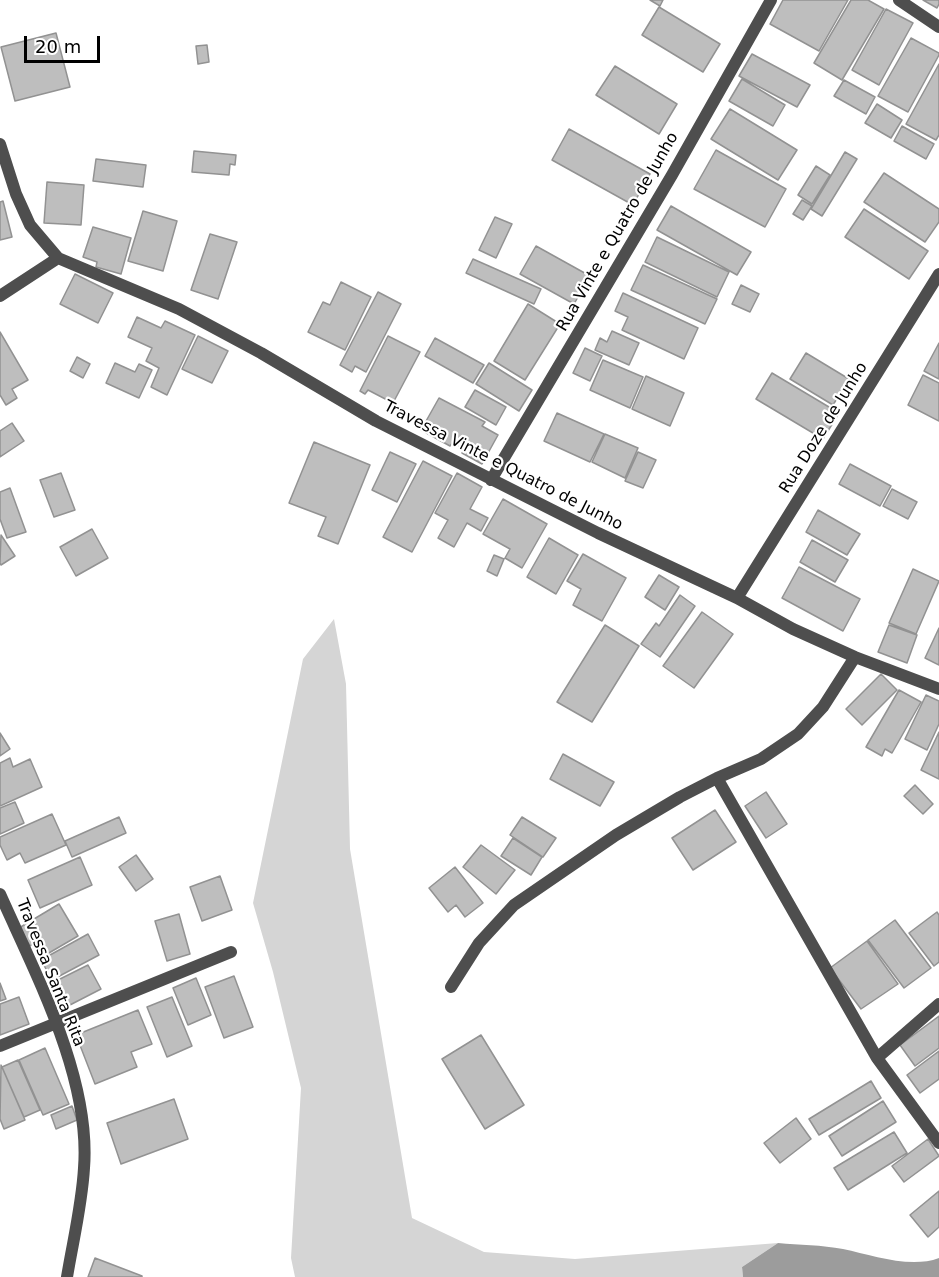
<!DOCTYPE html>
<html>
<head>
<meta charset="utf-8">
<style>
  body { margin:0 }
  #map { position:relative; width:939px; height:1277px; overflow:hidden; background:#fff; font-family:"DejaVu Sans",sans-serif }
  canvas { display:block }
  .scale { position:absolute; left:24px; top:36px; width:76px; height:27px; box-sizing:border-box; border:3px solid #000; border-top:0; padding-left:8px; font-size:18px; line-height:21px; white-space:nowrap; color:#000; -webkit-text-stroke:4px #fff; paint-order:stroke }
</style>
</head>
<body>
<div id="map">
<canvas width="939" height="1277"></canvas>
<div class="scale">20 m</div>
</div>
<script>
const g = document.querySelector('canvas').getContext('2d');
g.lineJoin = 'round';
function paint(path, color) { g.fillStyle = color; g.fill(path, 'evenodd'); }
function trace(path, color, width, dash) { g.strokeStyle = color; g.lineWidth = width; g.lineCap = dash ? 'butt' : 'round'; g.setLineDash(dash || []); g.stroke(path); }
function label(font, color, halo, rows, align = 'center') {
  g.font = font + ' "DejaVu Sans",sans-serif'; g.lineWidth = 4.5; g.setLineDash([]); g.textBaseline = 'middle'; g.strokeStyle = halo; g.fillStyle = color; for (const [text, x, y, turn = 0] of rows) {
    g.save(); g.translate(x, y); g.rotate((+turn || 0) * Math.PI / 180); g.textAlign = isNaN(turn) ? turn : align; if (halo) g.strokeText(text, 0, 0); g.fillText(text, 0, 0); g.restore();
  }
}
paint(new Path2D(`
  M334,619l12,65 4,165 62,369 72,34 91,7 203,-16 -36,24 1,10h-448l-4,-19 10,-170 -28,-116 -20,-69 50,-244z`), '#d5d5d5');
paint(new Path2D(`
  M778,1243c21,2 44,2 65,6 29,6 67,20 96,9v19h-196l-1,-10z`), '#9c9c9c');
const building = new Path2D(`
  M650,0h13l-3,6z
  M783,0h65l-29,51 -49,-27z
  M851,0h17l16,9 -42,71 -28,-17z
  M923,0h16v4l-2,4z
  M659,7l61,37 -17,28 -61,-37z
  M886,9l27,14 -34,62 -27,-15z
  M56,33l14,54 -55,14 -14,-54z
  M911,38l28,15v2l-31,57 -30,-16z
  M207,45l2,17 -11,2 -2,-18z
  M752,54l58,31 -13,22 -58,-31z
  M939,64v71l-3,5 -30,-16z
  M615,66l62,38 -18,30 -63,-39z
  M742,79l43,26 -12,21 -44,-25z
  M844,80l31,17 -9,17 -32,-18z
  M877,104l25,16 -11,18 -26,-15z
  M730,109l67,41 -19,30 -67,-41z
  M902,126l32,18 -8,15 -32,-18z
  M569,129l81,45 -17,31 -81,-45z
  M716,150l70,39 -21,38 -71,-38z
  M194,151l42,4 -1,10 -5,-1 -1,11 -37,-3z
  M845,152l12,7 -35,57 -11,-7z
  M96,159l50,6 -3,22 -50,-6z
  M816,166l14,9 -18,29 -14,-9z
  M884,173l55,36v13l-14,20 -61,-40z
  M47,182l37,3 -3,40 -37,-2z
  M802,200l10,6 -9,14 -10,-6z
  M3,201l9,36 -12,3v-38z
  M671,206l80,46 -14,23 -80,-45z
  M864,209l64,42 -19,28 -64,-42z
  M143,211l34,10 -14,50 -35,-10z
  M495,217l17,7 -16,34 -17,-8z
  M93,227l38,11 -10,36 -25,-7 1,-5 -14,-5z
  M210,234l27,8 -19,57 -27,-9z
  M657,237l72,35 -12,25 -72,-35z
  M536,246l54,30 -16,28 -54,-30z
  M473,259l68,30 -7,15 -68,-31z
  M643,265l74,34 -12,25 -74,-34z
  M75,274l38,19 -15,30 -38,-19z
  M341,282l30,15 -26,53 -37,-18 15,-30 7,3z
  M741,285l18,9 -9,18 -18,-8z
  M378,292l23,12 -35,68 -11,-6 -3,6 -12,-7z
  M623,293l75,35 -14,31 -62,-29 6,-13 -13,-6z
  M528,304l32,20 -35,56 -31,-19z
  M137,317l24,11 4,-7 30,14 -28,60 -16,-8 8,-19 -13,-7 6,-13 -24,-11z
  M612,331l27,12 -10,22 -34,-15 5,-12 7,4z
  M0,332l28,48 -16,9 5,9 -11,7 -6,-10z
  M198,336l30,15 -16,32 -30,-14z
  M388,336l32,16 -27,51 -25,-13 -3,4 -5,-3z
  M435,338l49,27 -11,18 -48,-27z
  M939,343v36l-15,-8z
  M585,348l17,8 -12,25 -17,-8z
  M806,353l43,26 -16,26 -43,-26z
  M77,357l13,7 -7,14 -13,-7z
  M603,360l40,17 -13,31 -40,-18z
  M115,363l20,9 4,-8 13,6 -13,28 -33,-15z
  M489,363l43,27 -13,21 -43,-27z
  M772,373l67,40 -16,26 -67,-40z
  M923,375l16,8v38l-31,-16z
  M646,376l38,17 -14,33 -38,-17z
  M475,390l31,17 -10,18 -31,-18z
  M439,398l46,24 -3,4 16,9 -16,29 -20,-11 2,-4 -11,-7 -3,4 -29,-16z
  M557,413l47,21 -14,28 -46,-21z
  M12,423l12,18 -24,16v-26z
  M605,434l33,14 -13,30 -33,-16z
  M314,442l56,23 -32,79 -20,-8 8,-19 -37,-14z
  M390,452l26,12 -19,38 -25,-12z
  M638,452l18,8 -13,28 -18,-7z
  M423,461l29,15 -40,76 -29,-15z
  M850,464l41,22 -11,20 -41,-22z
  M61,473l14,37 -21,7 -14,-37z
  M457,473l25,14 -12,22 18,9 -7,13 -14,-8 -13,24 -16,-9 10,-18 -13,-7z
  M10,488l16,44 -19,6 -7,-19v-27z
  M892,489l25,13 -9,17 -25,-13z
  M503,499l44,25 -25,44 -17,-10 5,-9 -27,-15z
  M818,510l42,24 -13,21 -41,-23z
  M92,529l16,29 -32,18 -16,-29z
  M1,535l14,21 -14,9 -1,-2z
  M549,538l29,17 -22,39 -29,-17z
  M812,540l36,20 -13,22 -35,-20z
  M583,554l43,24 -24,43 -29,-16 8,-16 -14,-8z
  M494,555l10,4 -7,17 -10,-5z
  M799,567l61,32 -17,32 -61,-33z
  M913,569l26,12 -23,53 -27,-11z
  M659,575l20,12 -14,23 -20,-13z
  M680,595l15,11 -35,51 -19,-13 15,-21 3,3z
  M702,612l31,22 -39,54 -31,-22z
  M605,625l34,21 -47,76 -35,-20z
  M889,625l28,10 -10,28 -29,-11z
  M939,628v37l-14,-7z
  M881,674l16,16 -35,35 -16,-16z
  M899,690l22,12 -29,51 -7,-4 -3,7 -16,-9z
  M926,695l13,6v23l-12,26 -22,-11z
  M939,732v47l-18,-9z
  M0,733l10,16 -10,7z
  M563,754l51,28 -14,24 -50,-27z
  M10,758l3,9 17,-8 12,28 -42,19v-43z
  M915,785l18,19 -10,10 -19,-18z
  M766,792l21,32 -21,14 -21,-32z
  M15,802l9,21 -24,11v-26z
  M715,810l21,32 -43,28 -21,-32z
  M52,814l14,31 -41,18 -5,-10 -13,7 -7,-15v-8z
  M119,817l7,16 -54,24 -7,-16z
  M522,817l34,21 -13,19 -33,-22z
  M513,838l29,19 -11,18 -30,-19z
  M481,845l34,25 -19,24 -33,-27z
  M136,855l17,24 -17,12 -17,-24z
  M80,857l12,28 -52,23 -12,-28z
  M455,867l28,36 -18,14 -9,-12 -8,7 -19,-24z
  M220,876l12,34 -30,11 -12,-34z
  M59,904l19,32 -36,21 -8,-14 -4,3 -11,-18z
  M937,912l2,3v47l-5,4 -25,-33z
  M179,914l11,40 -23,7 -12,-40z
  M895,920l36,48 -27,20 -36,-48z
  M88,934l11,21 -47,25 -11,-20z
  M867,941l31,43 -37,25 -31,-41z
  M88,965l13,24 -35,18 -12,-25z
  M234,976l19,51 -29,11 -19,-51z
  M196,978l15,37 -23,10 -15,-37z
  M0,983l6,16 -6,2z
  M19,997l10,27 -29,11v-31z
  M172,997l20,49 -25,11 -20,-50z
  M138,1010l14,34 -21,8 6,15 -42,17 -19,-49z
  M939,1016v32l-24,18 -15,-21z
  M481,1035l43,70 -39,24 -43,-70z
  M45,1048l24,56 -26,11 -24,-55z
  M939,1051v28l-19,14 -13,-18z
  M18,1060l22,50 -16,7 -22,-50z
  M1,1065l24,55 -21,9 -4,-10z
  M871,1081l10,17 -62,37 -10,-16z
  M174,1099l14,40 -67,25 -14,-41z
  M883,1101l13,21 -54,34 -13,-20z
  M72,1106l5,14 -21,9 -5,-14z
  M796,1118l15,21 -31,24 -16,-20z
  M894,1132l13,21 -59,37 -14,-22z
  M928,1139l11,17 -35,26 -12,-16z
  M939,1191v36l-11,10 -18,-22z
  M95,1258l47,18v1h-54z`);
paint(building, '#bebebe');
trace(building, '#929292', 1.5);
trace(new Path2D(`
  M899,0l40,27
  M0,144l16,50 14,31 28,33 121,51 82,44 115,68 222,112 139,65 56,31 62,28 84,32
  M0,296l58,-38
  M491,480l181,-305 99,-175
  M737,598l202,-324
  M717,778l160,280 62,85
  M0,894c36,81 91,184 84,274 -2,36 -11,73 -17,109
  M451,987l28,-44 35,-38 102,-70 64,-38 37,-19 44,-19 37,-25 25,-27 32,-50
  M0,1046l231,-94
  M877,1058l62,-54`), '#4e4e4e', 12);
label('16px', '#000', '#fff', [
  ["Rua Vinte e Quatro de Junho",618,232,-60],
  ["Rua Doze de Junho",824,428,-58],
  ["Travessa Vinte e Quatro de Junho",503,466,27],
  ["Travessa Santa Rita",50,973,68]
]);
</script>
</body>
</html>
